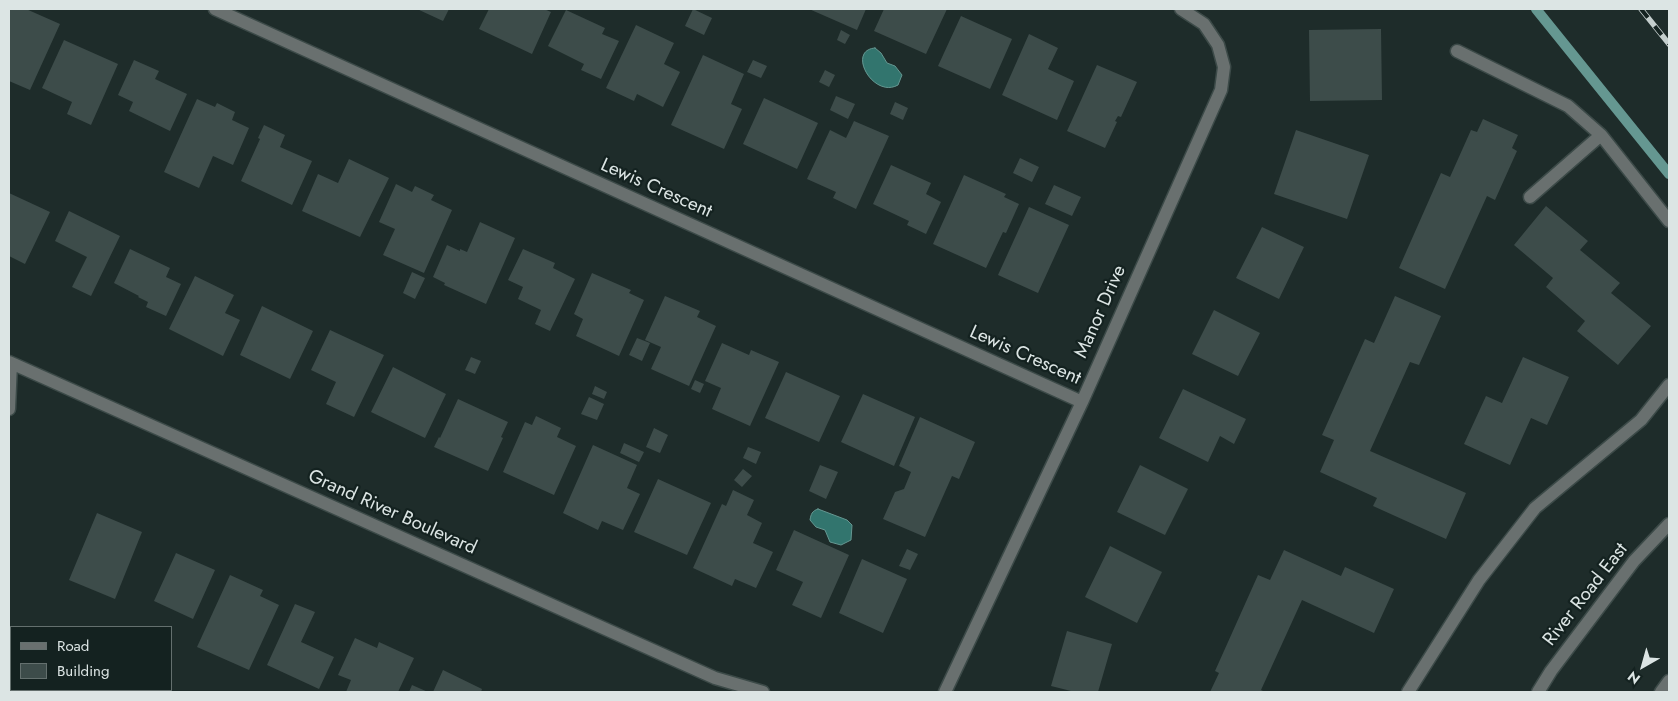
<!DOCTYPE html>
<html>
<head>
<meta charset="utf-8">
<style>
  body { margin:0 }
  #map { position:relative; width:1678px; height:701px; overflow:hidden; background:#1e2c2a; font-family:Jost,sans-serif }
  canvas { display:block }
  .frame { position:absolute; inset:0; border:10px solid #dce5e4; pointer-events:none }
  .legend { position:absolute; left:10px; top:626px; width:162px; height:65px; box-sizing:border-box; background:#142220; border:1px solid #64706e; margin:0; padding:6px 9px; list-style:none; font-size:15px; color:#dce5e4 }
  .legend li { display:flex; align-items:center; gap:10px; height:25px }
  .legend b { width:25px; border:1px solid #64706e }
  .north { position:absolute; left:1618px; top:641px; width:50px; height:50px; -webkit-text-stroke:4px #142220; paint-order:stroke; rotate:218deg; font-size:14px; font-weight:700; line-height:20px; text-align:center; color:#dce5e4 }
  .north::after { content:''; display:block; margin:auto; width:18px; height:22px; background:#dce5e4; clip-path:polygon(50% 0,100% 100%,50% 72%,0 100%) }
</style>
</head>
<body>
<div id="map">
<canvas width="1678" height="701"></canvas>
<div class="frame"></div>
<ul class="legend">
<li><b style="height:6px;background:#69706f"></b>Road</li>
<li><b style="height:14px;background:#3d4c4a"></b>Building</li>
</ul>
<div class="north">N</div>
</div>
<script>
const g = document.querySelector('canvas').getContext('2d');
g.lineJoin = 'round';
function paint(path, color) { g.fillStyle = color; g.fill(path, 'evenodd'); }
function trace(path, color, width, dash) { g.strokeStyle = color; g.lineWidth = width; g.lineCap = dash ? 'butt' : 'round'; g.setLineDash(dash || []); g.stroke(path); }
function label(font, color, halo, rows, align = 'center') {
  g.font = font + ' Jost,sans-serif'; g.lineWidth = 4.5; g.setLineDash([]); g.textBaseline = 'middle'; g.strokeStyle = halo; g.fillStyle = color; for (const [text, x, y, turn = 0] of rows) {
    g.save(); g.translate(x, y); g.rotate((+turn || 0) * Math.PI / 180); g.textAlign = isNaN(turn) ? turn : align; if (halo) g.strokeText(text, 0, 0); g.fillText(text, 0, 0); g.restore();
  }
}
const water = new Path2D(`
  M875,48l6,5 6,10 8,3 7,9 -4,10c-25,14 -52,-35 -23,-37z
  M818,509l29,11 5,5 -1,15 -10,5 -11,-3 -5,-12 -9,-3 -6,-7c1,-6 2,-9 8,-11z`);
paint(water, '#32756e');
trace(water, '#659791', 1);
trace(new Path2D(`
  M1536,9l133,165`), '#659791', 10);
paint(new Path2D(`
  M9,9h17l34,15 -30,66 -21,-9z
  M417,9h32l-6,12z
  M489,9h55l7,3 -19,42 -53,-25z
  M693,9l19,9 -8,17 -19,-9z
  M809,9h57l-9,21z
  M884,9h63l-21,45 -52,-23z
  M566,10l39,18 -3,6 17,7 -18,38 -20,-9 3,-6 -36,-18z
  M961,16l51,23 -22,50 -52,-23z
  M636,25l38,18 -10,21 16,8 -17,35 -26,-13 -3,7 -28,-13z
  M1381,29l1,71 -72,1 -1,-71z
  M841,30l9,5 -5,9 -8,-4z
  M1029,34l29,14 -10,21 26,12 -17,39 -55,-25z
  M64,40l54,24 -27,61 -24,-11 5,-12 -30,-14z
  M703,55l41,19 -13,30 11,5 -18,40 -53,-24z
  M134,60l25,11 -4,8 32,15 -17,37 -41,-20 4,-9 -15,-7z
  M753,60l14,6 -6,12 -14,-6z
  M1097,65l40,17 -16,35 -3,-1 -3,5 2,1 -12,26 -38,-17z
  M825,70l10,5 -6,12 -10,-5z
  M836,96l19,8 -7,15 -18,-9z
  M764,98l54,25 -21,46 -54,-25z
  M197,99l18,8 2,-4 18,9 -3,8 17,8 -16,37 -20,-9 -14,32 -35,-16z
  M895,102l13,6 -5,12 -13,-6z
  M1483,119l35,16 -6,13 5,3 -22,49 -8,-4 -42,93 -46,-21 42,-95 9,4 21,-47 6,2z
  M854,121l35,15 -33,73 -23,-11 3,-6 -29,-13 23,-49 16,8z
  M264,125l21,10 -5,12 32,14 -20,44 -51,-24 19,-42 -2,-1z
  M1296,130l73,25 -22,64 -73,-25z
  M1020,158l19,9 -7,15 -19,-9z
  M349,159l40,19 -29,59 -58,-26 16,-37 20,9z
  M891,165l40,18 -5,11 15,8 -15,32 -19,-9 2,-4 -36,-17z
  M964,175l42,19 -2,3 15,7 -13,29 -3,-1 -17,36 -53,-24z
  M396,184l16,8 3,-6 19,9 -3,5 21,10 -28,63 -41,-18 12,-26 -16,-7z
  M1054,185l27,12 -9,19 -27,-12z
  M9,193l41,19 -25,52 -16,-8z
  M1546,206l42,35 -8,9 40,33 -9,10 40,33 -33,39 -41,-34 8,-10 -39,-34 7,-9 -39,-33z
  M1029,207l40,18 -31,68 -40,-18z
  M69,211l51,25 -29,60 -19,-9 15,-30 -32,-16z
  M480,222l35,16 -29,66 -42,-19 1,-2 -12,-6 14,-32 13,6v-2l7,3z
  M1262,227l42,20 -25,52 -43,-21z
  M130,249l40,19 -4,9 15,7 -15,32 -20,-9 2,-5 -10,-5 1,-1 -25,-13z
  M523,249l32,14 -2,5 22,11 -25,52 -15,-7 6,-14 -23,-11 5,-12 -15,-7z
  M412,272l13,6 -10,21 -12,-6z
  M592,273l39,17 -2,3 15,7 -25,56 -43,-20 7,-17 -9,-5z
  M195,276l39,19 -9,18 15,7 -17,36 -54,-27z
  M665,296l35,15 -3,6 19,9 -27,60 -38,-17 10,-22 -16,-7z
  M1395,296l46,20 -22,49 -9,-3 -40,89 96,42 -20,46 -73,-33 4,-8 -57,-26 14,-32 -12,-5 43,-96 9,4z
  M262,306l51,25 -23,48 -50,-24z
  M1214,310l46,23 -22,43 -46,-22z
  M330,330l54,25 -30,62 -28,-13 10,-22 -25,-12z
  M637,338l13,5 -8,18 -13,-6z
  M722,343l27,12 2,-5 28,12 -29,64 -38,-17 9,-21 -16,-7z
  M471,357l10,4 -6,13 -10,-4z
  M1523,357l46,20 -22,48 -16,-7 -21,47 -46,-21 22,-48 16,7z
  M393,367l53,27 -21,44 -54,-26z
  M786,372l54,24 -21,46 -54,-24z
  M695,380l9,4 -4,9 -9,-4z
  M595,386l12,6 -3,7 -12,-5z
  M1183,389l63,30 -12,25 -14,-8 -12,26 -49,-24z
  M863,394l52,23 -21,49 -53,-24z
  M589,397l15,7 -7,16 -16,-6z
  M458,399l50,23 -7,15 2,1 -15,33 -54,-24 5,-10 1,1z
  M536,416l25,12 -4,9 19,9 -22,49 -51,-23 22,-50 7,3z
  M920,417l55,25 -16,37 -7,-3 -27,61 -42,-18 12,-27 9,-3 7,-17 -12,-6z
  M654,428l14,7 -8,18 -14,-6z
  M624,443l20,9 -5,10 -19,-9z
  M593,445l44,20 -10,23 13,6 -17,36 -21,-9 -4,9 -35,-17z
  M748,447l13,5 -5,12 -13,-6z
  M820,465l18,7 -12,27 -17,-8z
  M1140,465l48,24 -23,46 -48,-23z
  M743,469l9,7 -10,11 -8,-7z
  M658,479l53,24 -24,52 -53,-23z
  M733,490l21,10 -7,15 15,8 -9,20 20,9 -17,36 -21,-9 -3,7 -39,-18 29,-64 4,2z
  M97,513l45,19 -27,67 -46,-19z
  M794,530l55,25 -28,63 -29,-13 11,-23 -27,-12z
  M1110,546l52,26 -25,51 -52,-26z
  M907,549l11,5 -8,16 -11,-4z
  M1284,550l57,26 4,-9 49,22 -20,44 -72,-33 -41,90 4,2h-55l9,-19 -4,-2 43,-96 12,5z
  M176,553l39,17 -22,49 -39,-18z
  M862,559l45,20 -24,54 -44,-20z
  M230,575l33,15 -3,6 19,9 -30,65 -52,-23z
  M295,604l20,8 -14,30 33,15 -15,32 -52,-24z
  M1067,631l45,13 -14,48h-23l-24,-6z
  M355,638l22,10 2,-6 35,16 -16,34h-52l5,-12 -13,-5z
  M443,670l39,19 -1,3h-48z
  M412,685l16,7h-19z
  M60,690h77l-1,2h-73l-3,-1z`), '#3d4c4a');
const minor = new Path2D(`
  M215,9l867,393
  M1457,51l111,55 33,29 68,86
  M1530,197l71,-62
  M9,362l706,316 48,14
  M9,409l2,-46
  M945,692l137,-290 139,-312 3,-23 -6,-22 -14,-21 -23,-15
  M1408,692l71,-112 56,-72 106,-88 28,-35
  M1538,692l13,-21 83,-110 35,-37
  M1661,692l8,-11`);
trace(minor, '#3c4a48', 15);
trace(minor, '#69706f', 12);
const rail = new Path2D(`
  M1641,9l28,35`);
trace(rail, '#c4cecd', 5.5);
trace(rail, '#142220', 4, [11]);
label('19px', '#dce5e4', '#142220', [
  ["Lewis Crescent",656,189,24],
  ["Manor Drive",1101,312,-66],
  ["Lewis Crescent",1025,356,24],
  ["Grand River Boulevard",392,513,24],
  ["River Road East",1586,595,-52]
]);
</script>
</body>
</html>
